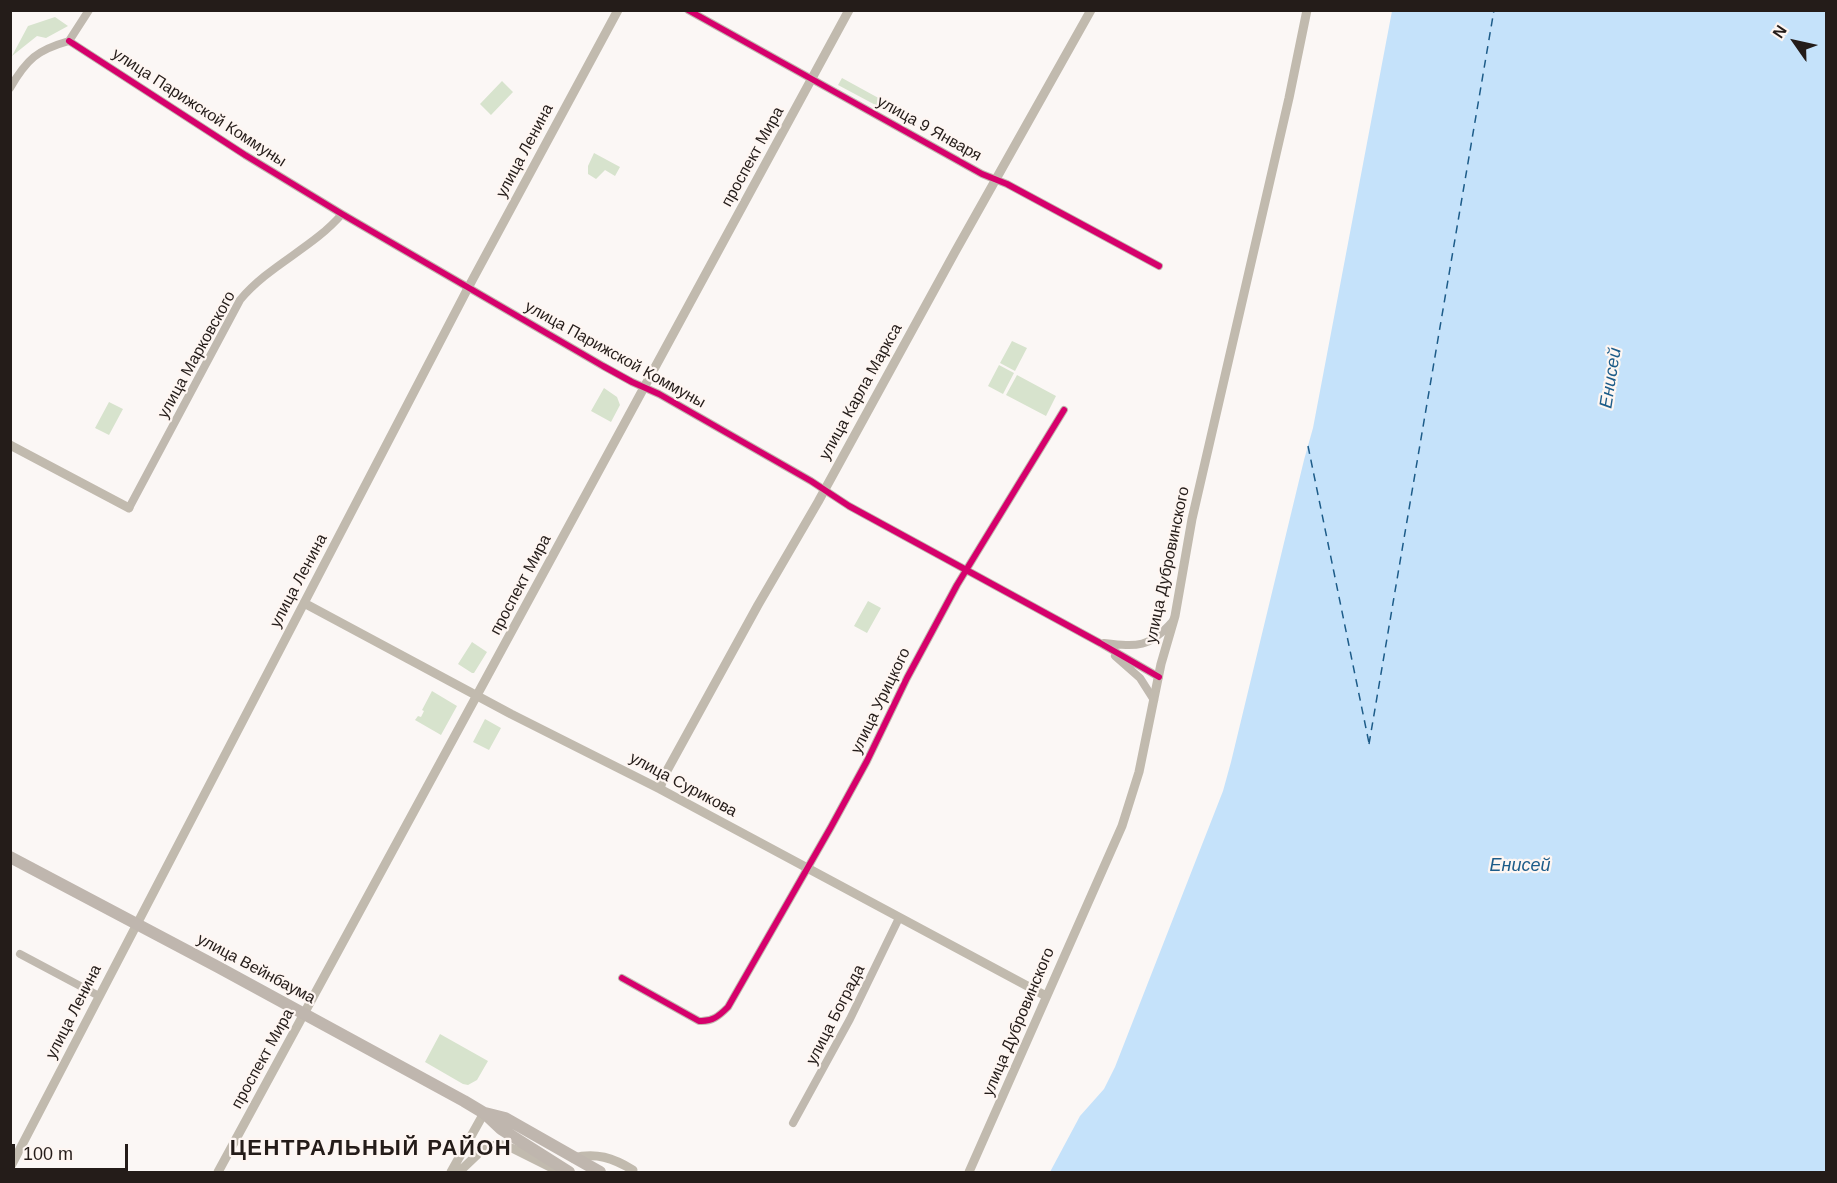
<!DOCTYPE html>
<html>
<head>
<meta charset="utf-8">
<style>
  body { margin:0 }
  #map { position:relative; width:1837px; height:1183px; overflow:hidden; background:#fbf7f5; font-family:Arial,sans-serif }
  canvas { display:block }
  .frame { position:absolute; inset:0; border:12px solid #241c19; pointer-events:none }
  .north { position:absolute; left:1765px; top:12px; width:60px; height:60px; -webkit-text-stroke:4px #fef6f2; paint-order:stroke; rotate:304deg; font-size:16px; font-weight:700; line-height:24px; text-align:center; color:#241c19 }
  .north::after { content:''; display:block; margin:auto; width:21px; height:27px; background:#241c19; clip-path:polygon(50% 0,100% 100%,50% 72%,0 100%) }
  .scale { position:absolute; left:12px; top:1144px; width:116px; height:27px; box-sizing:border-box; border:3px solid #241c19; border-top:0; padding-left:8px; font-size:18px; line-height:21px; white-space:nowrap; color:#241c19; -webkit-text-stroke:4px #fef6f2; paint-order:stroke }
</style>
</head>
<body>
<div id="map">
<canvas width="1837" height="1183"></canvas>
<div class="frame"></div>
<div class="north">N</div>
<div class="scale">100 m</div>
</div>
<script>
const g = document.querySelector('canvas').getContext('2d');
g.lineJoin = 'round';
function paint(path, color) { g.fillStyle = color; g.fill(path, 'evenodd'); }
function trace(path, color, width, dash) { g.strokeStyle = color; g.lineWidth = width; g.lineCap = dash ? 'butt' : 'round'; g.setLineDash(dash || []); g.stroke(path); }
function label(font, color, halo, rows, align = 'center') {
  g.font = font + ' Arial,sans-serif'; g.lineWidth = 4.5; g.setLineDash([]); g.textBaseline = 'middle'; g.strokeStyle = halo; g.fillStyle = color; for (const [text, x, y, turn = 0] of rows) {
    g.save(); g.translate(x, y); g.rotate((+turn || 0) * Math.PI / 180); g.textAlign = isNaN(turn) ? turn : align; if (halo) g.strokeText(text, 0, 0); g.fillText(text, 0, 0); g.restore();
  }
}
paint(new Path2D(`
  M55,17l13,9 -22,12 -9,-2 -25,20 16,-30z
  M842,78l62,34 -4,6 -2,-1 -60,-32z
  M502,81l11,11 -22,23 -11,-11z
  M594,153l26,14 -5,9 -10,-6 -9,9 -8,-5v-8z
  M1012,341l15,7 -12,23 -15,-8z
  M999,365l15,8 -11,21 -15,-8z
  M1017,375l39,21 -10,20 -40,-21z
  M604,388l13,9 3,8 -9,17 -20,-11z
  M109,402l14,7 -14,26 -14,-7z
  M868,601l13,7 -14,25 -13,-7z
  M472,642l15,10 -13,21h-2l-14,-9z
  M432,691l25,15 -16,29 -26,-15 3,-4 3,1 3,-6 -2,-1z
  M485,719l16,9 -12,22 -16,-8z
  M440,1034l48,27 -11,19 -9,5 -5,-1 -38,-22z`), '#d7e3cd');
paint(new Path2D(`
  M1392,11h434v1161h-776l30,-56 24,-27 11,-22 108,-276 8,-29 73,-302 9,-32z`), '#c5e2fa');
trace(new Path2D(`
  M1308,446l61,297
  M1369,744l125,-734`), '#1d5c89', 1.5, [8, 6]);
trace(new Path2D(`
  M688,10l294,164 25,10 152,82
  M69,41l176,114 97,59 261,152 29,16 27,12 152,87 38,25 251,137 59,34
  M69,41l20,-31
  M10,88c17,-29 27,-38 59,-47
  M129,508l111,-208c29,-35 73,-52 102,-86
  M1104,643c34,4 45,5 69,-22
  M1115,656l25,22 14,22
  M20,954l79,42
  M622,978l77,43c13,1 20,-5 29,-14l103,-180 36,-66 40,-83 50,-93 107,-175
  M793,1123l57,-104 49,-101`), '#c0b9af', 8);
trace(new Path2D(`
  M10,445l119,63
  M304,603l207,111 149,75 386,207
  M660,789l4,-13 94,-171 60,-103 137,-250 136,-242
  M573,1158c23,-6 40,0 60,12
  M10,1168l458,-880 150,-278
  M218,1172l631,-1162
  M451,1172l33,-59
  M459,1172l21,-20 6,-4 13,-4 15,5 46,23
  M969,1172l153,-346 17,-54 22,-108 14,-48 17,-97 97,-421 18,-88`), '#c1baae', 9);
trace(new Path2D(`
  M10,857l208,110 246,134 20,12 17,16 68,43
  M485,1113l20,5 95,54`), '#bfb6ae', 12);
trace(new Path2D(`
  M688,10l294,164 25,10 152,82
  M69,41l176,114 97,59 261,152 29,16 27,12 152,87 38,25 251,137 59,34
  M622,978l77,43c13,1 20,-5 29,-14l103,-180 36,-66 40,-83 50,-93 107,-175`), '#d6006c', 6);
label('16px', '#241c19', '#fef6f2', [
  ["улица Парижской Коммуны",199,108,33],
  ["улица 9 Января",929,129,29],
  ["улица Ленина",525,151,-62],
  ["проспект Мира",753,157,-61],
  ["улица Марковского",197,355,-61],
  ["улица Парижской Коммуны",615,355,29],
  ["улица Карла Маркса",861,392,-61],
  ["улица Дубровинского",1168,565,-78],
  ["улица Ленина",299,581,-62],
  ["проспект Мира",521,585,-62],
  ["улица Урицкого",881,701,-64],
  ["улица Сурикова",683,785,28],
  ["улица Вейнбаума",256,969,28],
  ["улица Ленина",74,1012,-63],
  ["улица Бограда",836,1015,-63],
  ["улица Дубровинского",1019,1022,-67],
  ["проспект Мира",263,1059,-61]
]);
label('italic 18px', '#1d5c89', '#fef6f2', [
  ["Енисей",1611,378,-81],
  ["Енисей",1520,866]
]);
g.letterSpacing = '1.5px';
label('bold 22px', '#241c19', '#fef6f2', [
  ["ЦЕНТРАЛЬНЫЙ РАЙОН",371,1149]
]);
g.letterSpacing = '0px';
</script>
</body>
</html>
